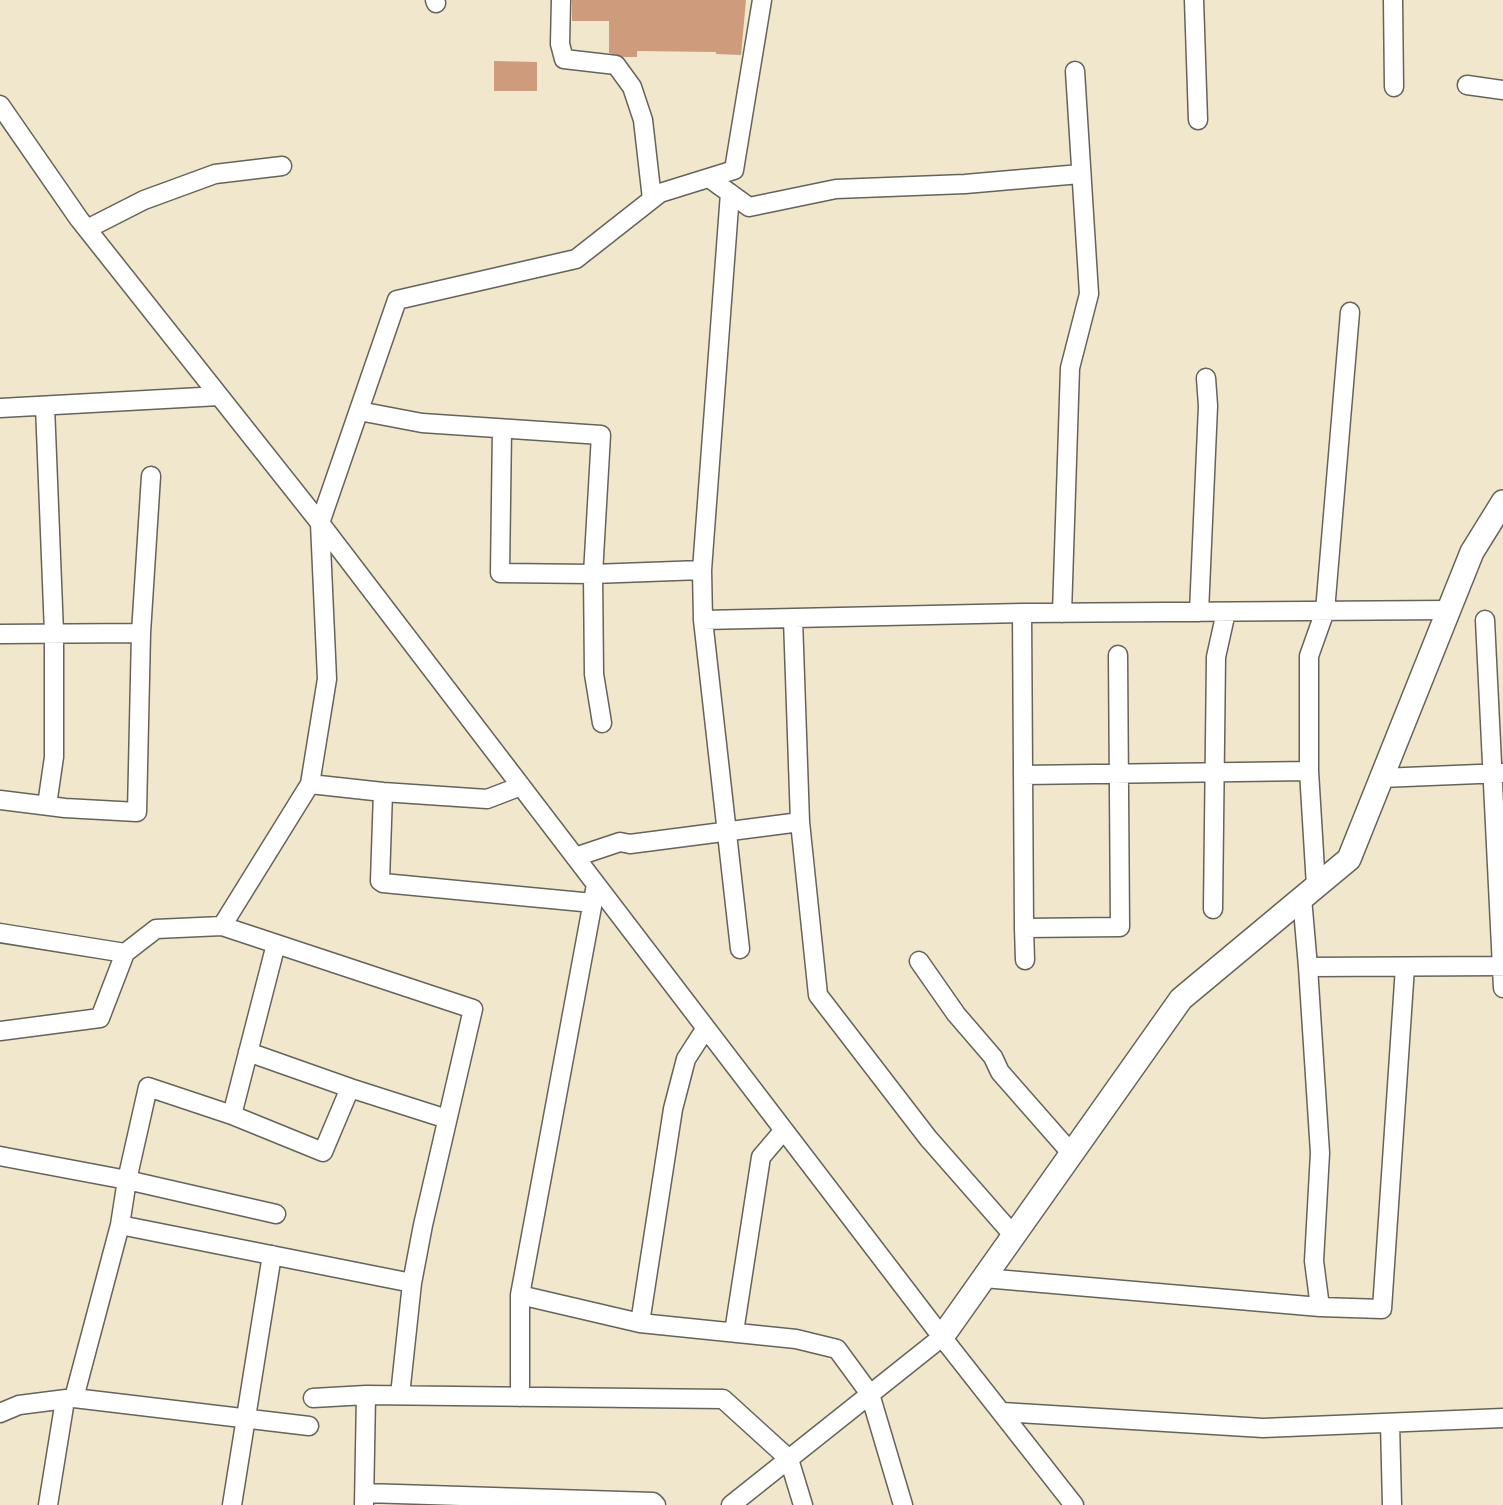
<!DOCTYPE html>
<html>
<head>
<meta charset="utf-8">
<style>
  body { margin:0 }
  canvas { display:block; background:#f0e7cd }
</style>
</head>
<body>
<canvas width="1503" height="1505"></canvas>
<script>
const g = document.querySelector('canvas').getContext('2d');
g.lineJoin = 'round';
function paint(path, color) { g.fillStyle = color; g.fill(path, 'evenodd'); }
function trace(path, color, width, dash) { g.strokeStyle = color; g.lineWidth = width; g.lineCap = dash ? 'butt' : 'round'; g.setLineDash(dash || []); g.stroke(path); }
paint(new Path2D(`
  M572,0h174l-5,55 -25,-1v-2l-79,-1v6h-13l-15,-4v-32h-37z
  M494,61l43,1v29h-43z`), '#ce9c7c');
const minor = new Path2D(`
  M435,0l1,3
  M561,0l-1,44 4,15 52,6 16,22 11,33 9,79
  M1194,0l4,120
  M1393,0l1,87
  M1467,85l36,5
  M0,105l79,114 241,304 622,814 132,168
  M709,178l40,29 87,-18 129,-5 115,-10
  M87,229l57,-29 71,-26 67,-8
  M45,406l9,227v124l-7,48
  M0,408l219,-12
  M359,411l63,12 179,12 -8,139 109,-4 1,50 37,329
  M502,429l-2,144 93,1 1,100 8,49
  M702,570l28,-377
  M1199,612l9,-206 -2,-28
  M1022,613l2,315 96,-1 -2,-272
  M1062,613l8,-245 19,-74 -14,-223
  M703,620l319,-7 427,-3
  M1485,620l18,368
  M141,633l10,-157
  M0,634l141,-1 -4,179 -72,-4 -65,-8
  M1023,775l286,-4
  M1381,778l122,-5
  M310,784l73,8 104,7 34,-13
  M383,792l-3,89 3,2 210,20
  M800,822l18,173 110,143 86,98
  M575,857l45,-15 10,2 170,-22 -7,-203
  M1316,886l-7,-115v-115l16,-45 25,-299
  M1302,898l6,69 195,-1
  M1213,909l3,-252 10,-45
  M222,926l251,83 -50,216 -11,58 -12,112
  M1024,928l1,32
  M0,933l125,20
  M276,944l-44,171 91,37 27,-64 97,31
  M919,961l37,53 37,43 7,15 72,82
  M1308,967l12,186 -6,108 6,46
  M0,1031l100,-13 25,-65 31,-24 66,-3 88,-142 17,-105 -7,-156 77,-223 179,-41 84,-66 74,-23 28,-170
  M248,1052l102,36
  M0,1156l127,24 149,34
  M120,1225l292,58
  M984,1278l336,29 62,2 23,-342
  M520,1295l120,28 156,16 41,10 33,45 33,111
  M640,1323l33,-214 13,-50 20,-31
  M734,1332l27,-175 23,-27
  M520,1397v-102l76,-410
  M74,1398l46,-173 7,-45 21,-93 84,28
  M313,1398l53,-3
  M1002,1412l261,16 240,-10
  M0,1413l19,-8 55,-7 235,28
  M1390,1423l2,82
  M365,1493l288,9 3,3
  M48,1505l17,-105
  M232,1505l40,-250
  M364,1505l2,-110 357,4 66,60 14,46
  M731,1505l211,-168`);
const tertiary = new Path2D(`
  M942,1337l239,-338 168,-140 123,-307 31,-50`);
trace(minor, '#66635a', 21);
trace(tertiary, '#66635a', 26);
trace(minor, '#fff', 18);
trace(tertiary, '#fff', 23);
</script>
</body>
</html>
